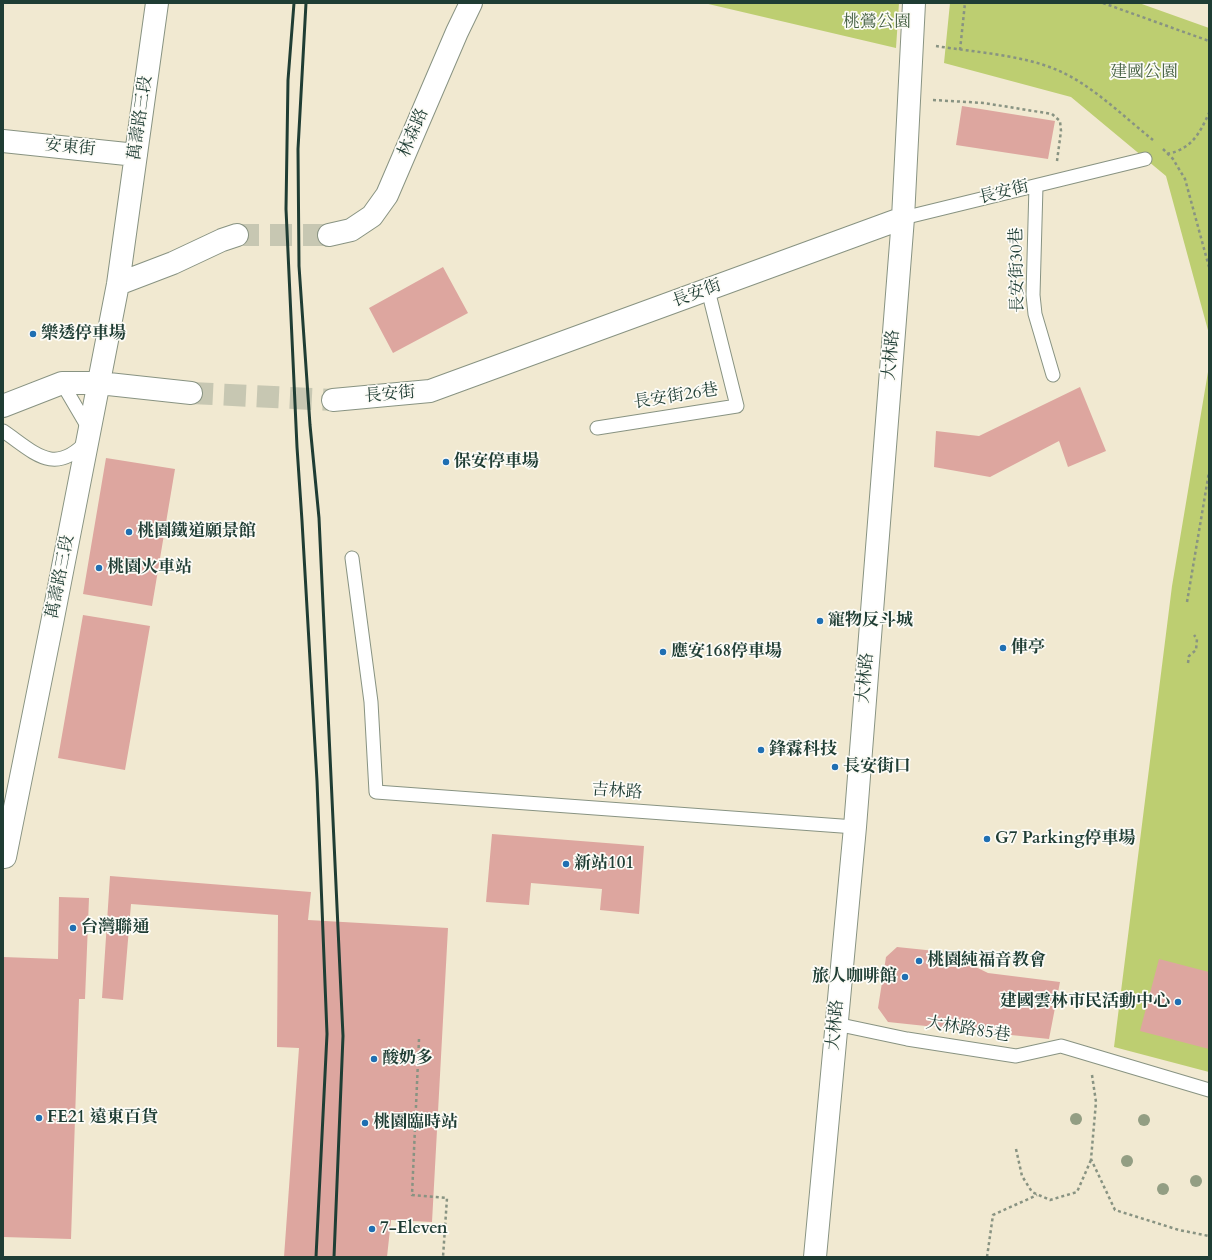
<!DOCTYPE html>
<html>
<head>
<meta charset="utf-8">
<style>
  body { margin:0 }
  #map { position:relative; width:1212px; height:1260px; overflow:hidden; background:#f1e9d1; font-family:Cardo,serif }
  canvas { display:block }
  .frame { position:absolute; inset:0; border:4px solid #1f3d34; pointer-events:none }
</style>
</head>
<body>
<div id="map">
<canvas width="1212" height="1260"></canvas>
<div class="frame"></div>
</div>
<script>
const g = document.querySelector('canvas').getContext('2d');
g.lineJoin = 'round';
function paint(path, color) { g.fillStyle = color; g.fill(path, 'evenodd'); }
function trace(path, color, width, dash) { g.strokeStyle = color; g.lineWidth = width; g.lineCap = dash ? 'butt' : 'round'; g.setLineDash(dash || []); g.stroke(path); }
function label(font, color, halo, rows, align = 'center') {
  g.font = font + ' Cardo,"Noto Serif TC",serif'; g.lineWidth = 3.5; g.setLineDash([]); g.textBaseline = 'middle'; g.strokeStyle = halo; g.fillStyle = color; for (const [text, x, y, turn = 0] of rows) {
    g.save(); g.translate(x, y); g.rotate((+turn || 0) * Math.PI / 180); g.textAlign = isNaN(turn) ? turn : align; if (halo) g.strokeText(text, 0, 0); g.fillText(text, 0, 0); g.restore();
  }
}
paint(new Path2D(`
  M704,3h195l-3,45z
  M950,3h189l70,25v306l-43,-158 -95,-79 -127,-34z
  M1209,366v706l-95,-25 58,-461z`), '#bdce71');
paint(new Path2D(`
  M962,106l93,15 -7,38 -92,-14z
  M443,267l25,46 -75,40 -24,-45z
  M1080,387l26,64 -38,16 -9,-26 -69,36 -56,-10 2,-36 43,5z
  M106,458l69,11 -23,137 -69,-12z
  M83,615l67,11 -25,144 -67,-12z
  M492,834l152,12 -5,68 -39,-4 2,-21 -71,-6 -2,22 -43,-3z
  M110,876l201,16 -3,28 140,8 -16,294 -41,-2 -4,37h-103l15,-209 -22,-1 1,-132 -147,-11 -8,96 -21,-2z
  M59,897l30,1 -4,101h-6l-8,240 -68,-2v-280l55,2z
  M897,947l48,5 43,21 72,9 -11,57 -161,-17 -10,-14 8,-51z
  M1159,959l50,13v77l-69,-18z`), '#dda69f');
trace(new Path2D(`
  M237,235h92
  M191,393l142,7`), '#c7c7b2', 22, [22, 11]);
const service = new Path2D(`
  M1036,186l-3,109 2,19 18,61
  M903,218l242,-59
  M62,383l27,46
  M597,428l140,-22 -29,-116
  M3,431c31,21 51,46 84,10
  M352,558l19,144 5,90 479,35
  M836,1024l71,15 109,17 45,-10 148,44`);
const minor = new Path2D(`
  M3,141l133,14
  M329,235l22,-5 21,-14 15,-21 70,-163 14,-29
  M118,284l55,-21 49,-23 15,-5
  M333,400l97,-9 473,-173
  M3,406l59,-23h37l92,10
  M3,857h2l47,-234 66,-339 39,-281
  M815,1257l40,-430 48,-609 11,-215`);
trace(service, '#889382', 15);
trace(minor, '#889382', 24);
trace(new Path2D(`
  M1103,3l106,38
  M936,46c37,6 87,9 121,24 34,14 67,47 96,70
  M960,50l5,-47
  M933,100l51,3 68,11 8,7 1,10 -4,30
  M1163,149l10,10 12,20 24,88
  M1167,154c24,-5 32,-19 42,-41
  M1187,602l22,-130
  M1188,663l1,-7 7,-6 1,-11 -3,-4
  M419,1039l-7,156 35,3 -4,59
  M1092,1075l4,27 -5,57 24,51 64,20 30,6
  M1016,1149l6,27 10,16 18,8 27,-8 14,-32
  M987,1257l6,-42 44,-20`), '#889382', 2.5, [3, 3]);
trace(service, '#fff', 13);
trace(minor, '#fff', 22);
trace(new Path2D(`
  M294,3l-6,77 -2,129 11,238 5,74 15,260 10,253 -11,223
  M306,3l-8,146 1,117 11,159 9,93 24,518 -9,221`), '#1f3d34', 3);
g.fillStyle = '#939e83';
for (const [x, y] of [
  [1076,1119],
  [1144,1120],
  [1127,1161],
  [1196,1181],
  [1163,1189]
]) { g.beginPath(); g.arc(x, y, 6, 0, 2 * Math.PI); g.fill(); }
for (const [x, y, r, color] of [
  [33,334,4,"#1f6fb2"],
  [446,462,4,"#1f6fb2"],
  [129,532,4,"#1f6fb2"],
  [99,568,4,"#1f6fb2"],
  [820,621,4,"#1f6fb2"],
  [1003,648,4,"#1f6fb2"],
  [663,652,4,"#1f6fb2"],
  [761,750,4,"#1f6fb2"],
  [835,767,4,"#1f6fb2"],
  [987,839,4,"#1f6fb2"],
  [566,864,4,"#1f6fb2"],
  [73,928,4,"#1f6fb2"],
  [919,961,4,"#1f6fb2"],
  [905,977,4,"#1f6fb2"],
  [1178,1002,4,"#1f6fb2"],
  [374,1059,4,"#1f6fb2"],
  [39,1118,4,"#1f6fb2"],
  [365,1123,4,"#1f6fb2"],
  [372,1229,4,"#1f6fb2"]
]) { const dot = new Path2D(); dot.arc(x, y, r, 0, 2 * Math.PI); g.fillStyle = color; g.fill(dot); trace(dot, '#fdfcf7', 1.5); }
label('17px', '#466143', '#fdfcf7', [
  ["桃鶯公園",877,23],
  ["建國公園",1144,73]
]);
label('17px', '#1f3d34', '#fdfcf7', [
  ["萬壽路三段",141,118,-82],
  ["林森路",414,133,-67],
  ["安東街",70,148,6],
  ["長安街",1004,193,-14],
  ["長安街30巷",1018,270,-91],
  ["長安街",697,294,-20],
  ["大林路",892,355,-85],
  ["長安街",390,395,-5],
  ["長安街26巷",676,397,-9],
  ["萬壽路三段",61,577,-79],
  ["大林路",866,678,-85],
  ["吉林路",617,792,4],
  ["大林路",836,1025,-85],
  ["大林路85巷",968,1030,9]
]);
label('bold 17px', '#1f3d34', '#fdfcf7', [
  ["樂透停車場",41,334],
  ["保安停車場",454,462],
  ["桃園鐵道願景館",137,532],
  ["桃園火車站",107,568],
  ["寵物反斗城",828,621],
  ["俥亭",1011,648],
  ["應安168停車場",671,652],
  ["鋒霖科技",769,750],
  ["長安街口",843,767],
  ["G7 Parking停車場",995,839],
  ["新站101",574,864],
  ["台灣聯通",81,928],
  ["桃園純福音教會",927,961],
  ["旅人咖啡館",897,977,"right"],
  ["建國雲林市民活動中心",1170,1002,"right"],
  ["酸奶多",382,1059],
  ["FE21 遠東百貨",47,1118],
  ["桃園臨時站",373,1123],
  ["7-Eleven",380,1229]
], 'left');
</script>
</body>
</html>
